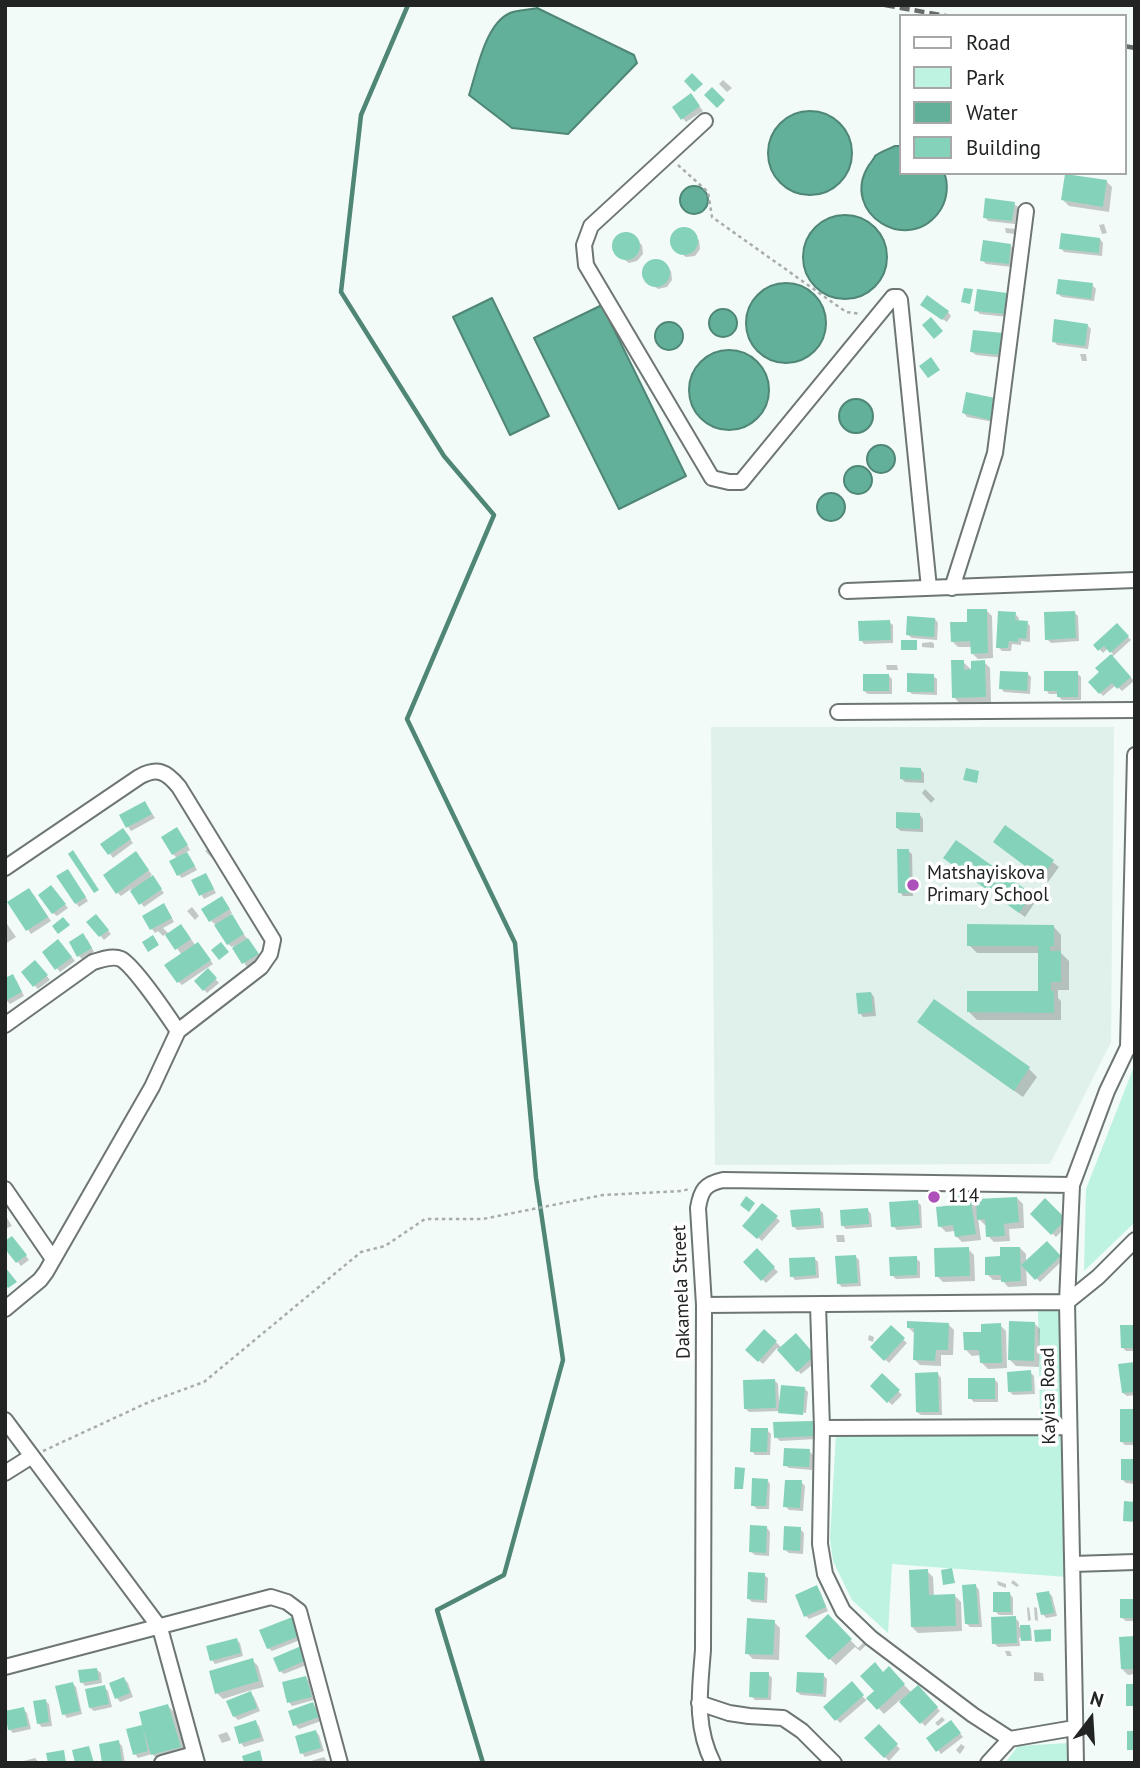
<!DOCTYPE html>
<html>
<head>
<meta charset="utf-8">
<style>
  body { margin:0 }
  #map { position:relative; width:1140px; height:1768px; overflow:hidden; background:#f2fbf8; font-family:"PT Sans",sans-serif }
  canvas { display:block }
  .frame { position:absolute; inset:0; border:7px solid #212423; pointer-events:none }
  .legend { position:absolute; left:899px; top:14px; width:228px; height:161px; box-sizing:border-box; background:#fff; border:2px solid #a6a7a7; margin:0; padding:9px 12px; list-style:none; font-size:21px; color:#212423 }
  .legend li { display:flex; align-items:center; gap:14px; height:35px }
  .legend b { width:35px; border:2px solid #a6a7a7 }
  .north { position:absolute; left:1056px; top:1684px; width:70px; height:70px; -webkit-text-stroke:5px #fff; paint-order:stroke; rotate:17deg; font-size:19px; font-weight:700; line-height:28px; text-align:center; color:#212423 }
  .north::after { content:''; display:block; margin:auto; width:24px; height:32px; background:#212423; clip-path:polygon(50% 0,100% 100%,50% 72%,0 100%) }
</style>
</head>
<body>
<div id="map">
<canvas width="1140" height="1768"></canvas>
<div class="frame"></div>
<ul class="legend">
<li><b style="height:9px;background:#fff"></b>Road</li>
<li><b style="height:19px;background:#bef2e1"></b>Park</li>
<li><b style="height:19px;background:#63b09a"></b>Water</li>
<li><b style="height:19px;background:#85d2bb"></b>Building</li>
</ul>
<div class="north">N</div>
</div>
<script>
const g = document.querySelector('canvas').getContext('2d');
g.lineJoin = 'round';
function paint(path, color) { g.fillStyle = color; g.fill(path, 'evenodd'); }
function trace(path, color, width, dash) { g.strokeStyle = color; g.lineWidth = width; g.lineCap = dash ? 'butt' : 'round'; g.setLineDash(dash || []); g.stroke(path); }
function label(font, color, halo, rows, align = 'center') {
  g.font = font + ' "PT Sans",sans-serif'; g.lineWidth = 7; g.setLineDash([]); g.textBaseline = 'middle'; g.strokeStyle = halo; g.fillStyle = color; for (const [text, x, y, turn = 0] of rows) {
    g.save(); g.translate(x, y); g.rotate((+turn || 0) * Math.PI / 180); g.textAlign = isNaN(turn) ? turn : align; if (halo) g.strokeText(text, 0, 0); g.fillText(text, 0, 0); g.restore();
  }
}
paint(new Path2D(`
  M711,727h403l-3,315 -61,122 -335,1z`), '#e0f1eb');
paint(new Path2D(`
  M1135,1064v158l-51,49 2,-82z
  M1038,1311h23l3,103 -3,4h-21z
  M836,1434h227l4,143 -175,-13 -4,69 -36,-33 -19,-39 -3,-22z
  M1069,1743l1,20h-65l13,-17z`), '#bef2e1');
const water = new Path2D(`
  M537,8l97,47 3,8 -69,71 -56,-6 -43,-33c8,-24 16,-71 41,-82 8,-3 19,-3 27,-5z
  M768 153a42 42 0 1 1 84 0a42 42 0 1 1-84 0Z
  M895,146h5v27h44c5,11 3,26 -3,36 -31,49 -103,4 -72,-44 1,-1 6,-8 6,-9 5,-4 14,-7 20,-10z
  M680 200a14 14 0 1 1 28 0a14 14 0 1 1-28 0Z
  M803 257a42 42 0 1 1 84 0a42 42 0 1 1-84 0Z
  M746 323a40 40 0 1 1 80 0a40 40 0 1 1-80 0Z
  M492,298l57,118 -39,19 -57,-118z
  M602,305l84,171 -67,33 -85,-171z
  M709 323a14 14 0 1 1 28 0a14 14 0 1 1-28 0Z
  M655 336a14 14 0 1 1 28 0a14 14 0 1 1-28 0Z
  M689 390a40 40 0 1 1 80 0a40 40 0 1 1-80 0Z
  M839 416a17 17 0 1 1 34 0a17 17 0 1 1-34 0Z
  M867 459a14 14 0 1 1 28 0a14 14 0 1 1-28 0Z
  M844 480a14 14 0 1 1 28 0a14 14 0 1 1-28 0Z
  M817 507a14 14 0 1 1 28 0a14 14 0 1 1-28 0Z`);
paint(water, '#63b09a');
trace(water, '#4f8676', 2);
paint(new Path2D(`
  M723,80l9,8 -5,4 -8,-8z
  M694,99l9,12 -17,11 -12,-14z
  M1106,181l6,6 -3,25 -40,-6 -6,-6z
  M1014,204l4,3 -3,17 -27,-3 -3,-4z
  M1104,224l3,9 -5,1 -3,-9z
  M1005,228l11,1 1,5 -11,-1z
  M687,230l12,10 1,9 -5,7 -9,1 -12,-9 -2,-9 6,-8z
  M630,235l12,10 1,9 -6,7 -8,2 -12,-9 -2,-10 5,-8z
  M1100,239l3,4 -1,13 -38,-4 -3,-4z
  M1010,245l4,4 -2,18 -26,-3 -4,-4z
  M659,261l12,10 1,9 -5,7 -9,2 -12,-9 -2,-10 6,-8z
  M1092,285l4,4 -2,12 -32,-4 -4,-3z
  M1007,295l3,3 -2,19 -28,-3 -4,-4z
  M926,308l22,4 3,4 -4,6z
  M1087,325l4,4 -3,20 -31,-4 -3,-4z
  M1002,335l4,4 -2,19 -28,-3 -4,-3z
  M1080,354h6l1,7h-5z
  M994,400l4,4 -4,18 -27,-5 -3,-4z
  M986,610l6,6 1,42 -15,1 -6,-6v-6h-14l-6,-6 17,-18z
  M1074,612l4,4 1,25 -28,2 -4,-4z
  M1015,614l4,4 -1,4 9,1 3,3v16l-9,-1v4l-9,-1 -1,7h-9l-4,-4z
  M935,619l3,4 -1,17 -25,-2 -4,-3z
  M889,622l4,3v18l-29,1 -3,-4z
  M1117,626l14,14 -19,17 22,24 -12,10 -6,-6 -13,11 -13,-14 12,-9 -5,-5 16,-14 -5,-6 -5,5 -7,-8z
  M932,642l2,2v4l-12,-1v-4z
  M963,662l10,9 11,-9 6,6 1,34 -32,1 -5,-6z
  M886,665h11l1,5h-11z
  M1077,673l4,4v23h-19l-3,-3v-3h-10l-3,-4z
  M1028,674l3,3 -1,17 -26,-2 -3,-4z
  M889,676l3,3v15h-24l-4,-3z
  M933,676l4,3v16l-25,-1 -3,-3z
  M921,770l3,3v10l-19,-1 -4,-4z
  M925,789l10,10 -4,4 -9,-10z
  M145,803l10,15 -24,13 -10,-15z
  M920,815l3,4v13l-22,-1 -4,-3z
  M1006,827l53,40 -11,15 -53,-40z
  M180,833l10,17 -5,3 5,4 7,13 -15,8 -3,-3 -1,-16 -5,-5z
  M126,834l7,9 -20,15 -10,-14z
  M208,849l8,9 -2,2 -9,-9z
  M908,851l4,3 1,42h-10l-3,-4z
  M139,857l13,18 -2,1 14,17 -20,14 -13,-18 -10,7 -3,-3z
  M945,858l86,37 5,6 -11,16z
  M71,875l17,26 -9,6 -3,-4z
  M209,879l7,14 -12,6 -11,-18z
  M54,891l14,17 -11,8 -4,-3z
  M33,894l18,27 -20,13 -21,-31z
  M225,902l7,11 -2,2 31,43 -14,9 -14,-21 -1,1 -4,-3 -13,-20 -4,-3z
  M192,907l7,9 -4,4 -8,-9z
  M167,909l7,13 -11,6 6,6 16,-4 10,15 6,2 12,17 -31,21 -3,-3 3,-27 -16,-21 -3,2 -5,-5 -3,2 -3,-4 -8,-13z
  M100,920l11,14 -7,6 -15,-18z
  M5,921l11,16 -11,7z
  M1053,926l8,9v18l8,8v29h-11v8l3,3v19h-84l-8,-8 71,-20v-39h-63l-8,-8z
  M87,939l7,13 -12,7 -3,-3z
  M62,945l13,16 -15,11 -16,-20z
  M39,966l11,14 -12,9 -3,-3z
  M208,971l11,12 -12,10 -11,-12z
  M16,980l8,16 -14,8 -4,-4z
  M871,993l3,4 2,19 -13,1 -3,-4z
  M934,1002l95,67 8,8 -14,20 -95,-67 -8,-8z
  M970,1196l5,5 42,-3 6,6 1,24 -15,1 1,12 -16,1 -6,-6 -1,-11h-2l-7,-7 3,22 -19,2 -6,-6 -1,-5 -9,1 -6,-6 16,-19z
  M1045,1201l24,23 -13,13 -24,-23z
  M917,1202l4,3 1,23 -25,2 -4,-4z
  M763,1206l17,15 -18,20 -17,-15z
  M820,1210l3,3 1,15 -27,2 -4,-4z
  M868,1210l3,4 1,13 -26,2 -3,-3z
  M5,1215l7,11 -7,3z
  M836,1235h8l1,7h-8z
  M15,1241l14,19 -8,6 -16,-20z
  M1047,1244l16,16 -23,22 -14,-15 1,19 -19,1 -6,-7h-9l-6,-6 15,-16 18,-10 6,6v9z
  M968,1249l6,6 1,26 -32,1 -6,-6z
  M757,1251l21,21 -12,11 -20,-21z
  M856,1257l3,3 2,26 -19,1 -3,-3z
  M814,1258l4,4 1,16 -24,2 -3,-4z
  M916,1258l4,4v16l-24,1 -4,-4z
  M1034,1323l6,6 -1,38 -23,-1 -6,-6z
  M948,1324l6,6 -1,25h-12v11l-21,-1 -6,-6 1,-25 -7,-7z
  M1000,1325l6,6 1,37 -19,1 -6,-6 -1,-8 -9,1 -6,-6 17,-17z
  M1135,1327v24h-9l-4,-4z
  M891,1328l16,15 -18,20 -17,-16z
  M764,1331l18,17 13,-13 23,25 -17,14 -24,-26 -14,16 -16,-14z
  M869,1335l5,2 -1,5 -5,-2z
  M1135,1363v32l-8,1 -4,-3z
  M1030,1372l4,4 1,18 -22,1 -3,-3z
  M938,1374l3,4 1,37h-21l-4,-3z
  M882,1376l20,19 -10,10 -20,-19z
  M994,1379l4,4v19h-24l-4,-4z
  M774,1380l4,4 1,17 26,-12 3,3 -2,21 -24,-2v3l-3,-3 -30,1 -4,-4z
  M1135,1411v34h-10l-3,-3z
  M812,1423l4,3 1,13 -37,2 -4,-4z
  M767,1430l4,4 -1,21h-15l-3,-4z
  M809,1451l4,4 -1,15 -23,-2 -4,-3z
  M1135,1460v24l-9,-1 -3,-3z
  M767,1480l3,4 -1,25h-12l-4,-4z
  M801,1482l4,4 -2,25 -14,-1 -4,-4z
  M767,1528l3,4 -1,24 -14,-1 -4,-3z
  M800,1529l4,4 -1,21 -14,-1 -4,-3z
  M927,1571l6,6 1,20 21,-1 6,6 1,29 -44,2 -6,-6z
  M764,1575l4,3 -1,25 -15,-1 -3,-3z
  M1013,1580l6,5 -2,2 -6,-4z
  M997,1581l9,3v4l-8,-3z
  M976,1586l3,4 3,37h-12l-3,-3z
  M816,1587l4,4 8,20 -19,8 -3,-3z
  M1049,1593l3,3 5,20 -11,2 -3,-4z
  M1010,1594l3,4v17h-14l-4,-4z
  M1135,1600v21h-9l-4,-3z
  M1029,1607l2,13 -3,1 -1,-13z
  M1034,1607l3,1 1,13 -3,-1z
  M828,1617l30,31 8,-8 2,3 -8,8 -5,-4 -19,18 -28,-29z
  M294,1618l11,20 -33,13 -4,-3z
  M1015,1618l4,4v5l12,1 1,13h-8l-5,-4 1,9 -22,1 -4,-4z
  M774,1622l6,6 -1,32 -26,-1 -6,-6z
  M1135,1638v36l-7,1 -6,-6z
  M236,1640l4,3 3,13 -28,8 -3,-4z
  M300,1648l9,16 -25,10 -4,-3z
  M1005,1651h5l2,5h-5z
  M252,1660l6,6 6,21 -16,4 6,6 6,14 -22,9 -4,-4 15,-22 -1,-3 -25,8 -6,-6z
  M97,1670l4,3 1,10 -17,3 -3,-4z
  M1034,1672l9,1 1,8h-10z
  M768,1674l4,4 -1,22h-16l-4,-4z
  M884,1674l14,5 16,16 4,-7 22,23 -15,15 -25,-26 -16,14 -15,-16 -29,25 -15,-16 26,-23 15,16 10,-9z
  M823,1675l4,4 -1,18 -25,-2 -4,-3z
  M306,1678l3,3 5,19 -22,6 -3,-4z
  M124,1679l4,4 5,14 -13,5 -3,-4z
  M72,1683l4,4 6,27 -15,4 -3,-4z
  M104,1687l4,4 4,16 -18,4 -4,-3z
  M45,1701l4,3 3,22 -10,1 -4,-4z
  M313,1704l3,3 5,14 -22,8 -4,-4z
  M168,1706l6,6 12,41 -27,7 -7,-6 -14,4 -3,-4 6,-27 5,5z
  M23,1709l4,4 4,16 -18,4 -4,-4z
  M942,1717l3,3 -7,6 -3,-3z
  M255,1722l4,4 5,15 -20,6 -3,-4z
  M954,1725l9,12 -22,17 -3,-4z
  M879,1727l21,22 -11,12 -23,-23z
  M227,1732l4,8 -9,3 -4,-8z
  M316,1732l3,3 5,16 -19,6 -3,-4z
  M118,1742l4,4 3,17h-21z
  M961,1744l4,3 -5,7 -4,-4z
  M324,1757l4,6h-23z
  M35,1758l4,5h-19v-1z`), '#0003');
trace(new Path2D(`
  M408,5l-47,110 -20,177 103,164 50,59 -87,204 108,224 21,235 27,182 -59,215 -67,35 46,153`), '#4f8676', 4.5);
paint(new Path2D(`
  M692,73l11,11 -9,8 -10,-11z
  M712,87l13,13 -8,8 -13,-13z
  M691,93l9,13 -19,14 -9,-13z
  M1065,174l42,6 -4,27 -42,-7z
  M985,198l30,4 -3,19 -29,-3z
  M670 241a14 14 0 1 1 28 0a14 14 0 1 1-28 0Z
  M612 246a14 14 0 1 1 28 0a14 14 0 1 1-28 0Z
  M1061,233l39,5 -1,15 -40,-4z
  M983,240l28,4 -2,20 -29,-3z
  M642 273a14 14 0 1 1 28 0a14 14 0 1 1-28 0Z
  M1058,279l35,4 -2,16 -35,-5z
  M964,288l9,1 -3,15 -9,-2z
  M977,289l30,4 -2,21 -31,-3z
  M927,295l22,16 -7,9 -22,-15z
  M931,317l12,14 -9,8 -12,-14z
  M1054,319l34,5 -3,22 -33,-4z
  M973,330l30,3 -2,22 -31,-3z
  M931,357l9,13 -12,8 -9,-12z
  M966,392l29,6 -5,22 -28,-7z
  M967,609h20l1,44 -17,1 -1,-13 -19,1 -1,-20h17z
  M998,611l18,1 -1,8 13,1 -2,18 -8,-1v4l-9,-1 -1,7h-12z
  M1075,611l1,27 -31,2 -1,-28z
  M907,616l28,2 -1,19 -28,-2z
  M890,620l1,20 -32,1 -1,-20z
  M1117,623l12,13 -19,17 -6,-7 -6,5 -5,-6z
  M901,640h16v10h-16z
  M1111,654l20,23 -14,12 -5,-6 -13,11 -11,-12 11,-10 -4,-4z
  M951,660h13v10l7,-1v-8l14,-1 1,37 -34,1z
  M1000,671l28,1 -1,19 -28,-2z
  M1044,671h34v26h-21v-6h-13z
  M907,673l27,1v18h-27z
  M863,674h26v17h-26z
  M900,767l21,1v12l-21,-1z
  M966,768l13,3 -2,12 -14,-3z
  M145,801l7,13 -26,14 -7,-13z
  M896,812l24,1v16l-24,-1z
  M1005,825l49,35 -13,18 -48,-36z
  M177,827l11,18 -16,10 -11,-18z
  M123,828l8,11 -23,16 -8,-11z
  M956,840l76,54 -13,19 -76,-55z
  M897,849h12l1,44h-12z
  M73,850l26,40 -5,3 -26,-39z
  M136,851l13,19 -33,24 -13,-19z
  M187,852l8,14 -18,10 -8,-15z
  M68,869l18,28 -11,7 -19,-28z
  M206,873l8,16 -15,7 -8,-16z
  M153,875l9,14 -23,16 -9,-14z
  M51,885l15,19 -14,10 -14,-19z
  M29,888l19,29 -22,14 -19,-29z
  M222,896l8,13 -21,13 -8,-13z
  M164,903l8,15 -22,12 -8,-14z
  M96,914l13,16 -10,7 -13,-15z
  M232,914l12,20 -17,11 -13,-20z
  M63,917l7,8 -12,9 -6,-8z
  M181,924l10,15 -16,11 -10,-15z
  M967,924l87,1v21h-4v5h11v31h-10v9h3v22l-87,-1v-21h71v-45h-71z
  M83,933l9,15 -15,9 -8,-15z
  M153,935l6,10 -11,7 -6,-10z
  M248,938l11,16 -17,10 -10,-16z
  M58,939l14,18 -17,13 -13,-18z
  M198,942l13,18 -34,23 -13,-18z
  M221,942l8,10 -10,8 -8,-10z
  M35,960l13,15 -15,12 -12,-15z
  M208,968l9,10 -14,13 -9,-10z
  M13,974l9,18 -17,9v-23z
  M871,992l2,20 -15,2 -2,-21z
  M934,999l96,68 -16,24 -97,-69z
  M970,1194l6,40 -21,3 -2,-12 -15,2 -2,-20 18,-2 -1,-9z
  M746,1196l9,7 -6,9 -9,-7z
  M1017,1197l2,25 -15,2 1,12 -19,1 -1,-18 -8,1 -1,-21z
  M1045,1198l21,21 -15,16 -21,-21z
  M918,1200l2,25 -29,2 -2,-25z
  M762,1203l16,13 -21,23 -15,-13z
  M820,1208l1,17 -29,2 -2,-17z
  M868,1208l1,16 -28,2 -1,-16z
  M12,1236l15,19 -11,8 -11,-14v-8z
  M1047,1241l14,15 -26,24 -14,-15z
  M969,1247l1,29 -35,1 -1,-29z
  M1000,1247h20l1,34 -20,1v-7h-16v-18l15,-1z
  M757,1248l18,19 -14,14 -18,-19z
  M856,1255l2,28 -21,1 -2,-28z
  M917,1256v19l-27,1 -1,-19z
  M815,1257l1,18 -26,2 -1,-19z
  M5,1267l12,15 -9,6 -3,-4z
  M907,1321l42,2 -1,27h-12l-1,11 -22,-1 1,-32h-7z
  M1009,1321l26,1 -1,39 -26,-1z
  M1001,1323l1,40h-22l-1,-13h-15l-1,-18h18v-8z
  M891,1325l14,13 -21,23 -14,-14z
  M1120,1325h15v23h-14z
  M764,1329l13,12 -19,21 -13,-12z
  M796,1333l19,22 -18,17 -20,-22z
  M1135,1362v30l-13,1 -4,-29z
  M1031,1370l1,21 -24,1 -1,-20z
  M938,1372l1,40h-23l-1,-39z
  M882,1373l18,17 -13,13 -17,-17z
  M968,1378h27v21h-27z
  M775,1379l1,29 -32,1 -1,-29z
  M781,1385l24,2 -2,28 -25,-2z
  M1120,1409h15v33h-15z
  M813,1421l1,15 -40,2 -1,-16z
  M751,1428h17l-1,24h-17z
  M784,1448l26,1 -1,18 -26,-1z
  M1121,1459h14v22l-14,-1z
  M735,1467l10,1 -2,21h-9z
  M752,1478l16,1 -2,27h-15z
  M785,1480h17l-2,28 -17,-1z
  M1124,1501l11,1v20l-12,-1z
  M750,1525l17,1 -1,27 -17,-1z
  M784,1526l17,1 -1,24 -17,-1z
  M952,1568l3,15 -12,2 -2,-15z
  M928,1569l1,26 26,-1 1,32 -45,1 -2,-57z
  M748,1572l17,1 -1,27 -17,-1z
  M976,1584l3,40h-14l-3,-39z
  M817,1585l9,22 -22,10 -9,-22z
  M1049,1591l5,22 -13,2 -5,-22z
  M993,1592h17l1,20h-18z
  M1120,1599h15v19h-15z
  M828,1614l24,25 -23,21 -24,-24z
  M295,1616l7,19 -35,14 -8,-19z
  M1016,1616l1,27 -25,1 -1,-27z
  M747,1618l28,2 -2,35 -28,-1z
  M1020,1625h10l1,15 -10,1z
  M1051,1629v12l-16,1 -1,-12z
  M1135,1636v33h-14l-2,-32z
  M237,1638l4,15 -31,8 -4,-15z
  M301,1646l6,14 -28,12 -6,-14z
  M253,1658l6,23 -44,13 -6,-23z
  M875,1662l8,10 6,-6 16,18 -28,26 -11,-12 8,-7 -14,-15z
  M97,1668l2,12 -19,3 -2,-13z
  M750,1672h19l-1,26 -19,-1z
  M797,1672l27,1 -1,21 -27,-2z
  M306,1676l6,21 -25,6 -5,-21z
  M124,1677l6,16 -15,6 -6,-16z
  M852,1681l12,14 -29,26 -12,-14z
  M73,1682l7,29 -18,4 -7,-29z
  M1126,1684h9v22h-9z
  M105,1685l4,19 -20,4 -4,-19z
  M918,1685l20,22 -18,17 -21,-22z
  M251,1691l6,17 -24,9 -7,-16z
  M46,1699l3,23 -12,2 -4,-23z
  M313,1702l6,15 -26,9 -5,-15z
  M168,1704l13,43 -30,8 -8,-27 5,23 -15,4 -7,-26 16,-4 -3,-13z
  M24,1707l4,19 -20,4 -3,-19z
  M256,1720l5,17 -22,7 -5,-17z
  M951,1720l10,13 -25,19 -10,-14z
  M879,1724l19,20 -14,14 -20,-20z
  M316,1730l5,18 -21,6 -5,-18z
  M1127,1731h8v19h-8z
  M119,1740l3,23h-20l-3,-19z
  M89,1746l5,17h-19l-3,-13z
  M64,1750l2,13h-18l-2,-10z
  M260,1750l3,13h-19l-2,-7z`), '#85d2bb');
const minor = new Path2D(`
  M705,121l-114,105 -7,19 2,20 126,213 17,4h12l152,-185h5l2,3 29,288
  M952,588l43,-135 31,-242
  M847,591l288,-11
  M838,712l297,-2
  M5,868l134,-91c18,-10 27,-6 40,10l94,153 -3,14 -9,13 -83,64 -26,56 -106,185 -6,8 -35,29
  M5,1025l88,-63c8,-2 19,-7 28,-3 13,7 47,57 57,72
  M1128,1047l7,-292
  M5,1189l48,70
  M704,1305l363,-3 31,-25 37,-37
  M818,1305l4,123 -2,116 5,30 18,37 28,27 102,77 37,24 64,-11
  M5,1420l155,208 37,135
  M822,1428l247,-1
  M5,1473l27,-17
  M1073,1564l62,-2
  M5,1667l266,-70 16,5 12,9 41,152
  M699,1703l30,10 20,3 34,2 19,13 32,32
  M162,1763l32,-9
  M713,1763c-19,-38 -13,-73 -10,-113l1,-345 -6,-97c3,-18 7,-24 25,-28l349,5
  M988,1763l22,-24
  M1076,1763l-9,-461 5,-117 35,-94 21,-44h7`);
trace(minor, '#6e7673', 18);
trace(new Path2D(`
  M678,165l30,27 4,25 134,95 15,2
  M43,1451l106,-49 55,-20 157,-130 24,-6 40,-27h58l120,-24 79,-4 7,-2`), '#a6adab', 2.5, [3.5, 3.5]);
trace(minor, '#fff', 14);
trace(new Path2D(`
  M885,5l61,11
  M1124,46l11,2`), '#676c6b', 4.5, [10, 5]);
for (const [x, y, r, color] of [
  [913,885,7,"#ae50b9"],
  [934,1197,7,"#ae50b9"]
]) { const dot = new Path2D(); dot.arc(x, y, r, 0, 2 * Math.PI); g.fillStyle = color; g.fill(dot); trace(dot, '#fff', 2.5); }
label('19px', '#212423', '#fff', [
  ["Matshayiskova",927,874],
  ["Primary School",927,896],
  ["114",948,1197]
], 'left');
label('19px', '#212423', '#fff', [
  ["Dakamela Street",682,1292,-92],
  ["Kayisa Road",1049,1396,-91]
]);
</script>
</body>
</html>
